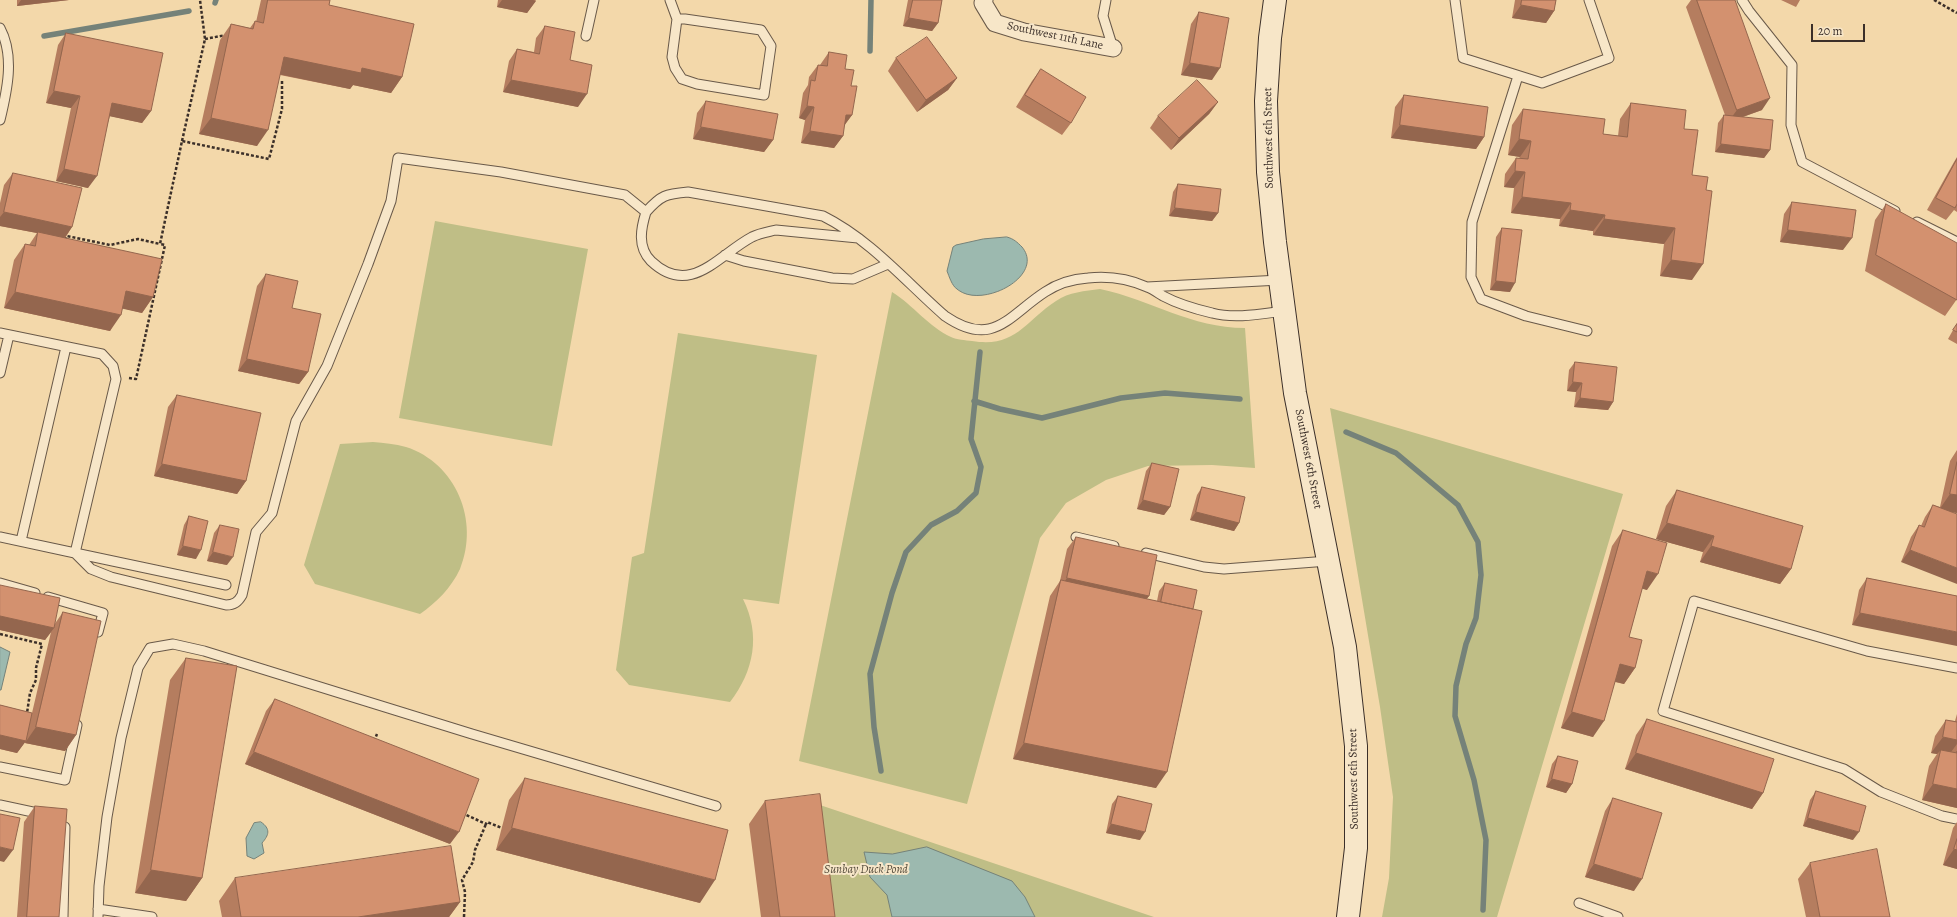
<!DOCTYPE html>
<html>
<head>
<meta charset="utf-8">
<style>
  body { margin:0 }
  #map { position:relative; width:1957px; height:917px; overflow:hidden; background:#f3d8aa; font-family:Alegreya,serif }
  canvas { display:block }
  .scale { position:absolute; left:1811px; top:24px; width:54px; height:18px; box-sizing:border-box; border:2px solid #3b2f29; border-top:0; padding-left:5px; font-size:12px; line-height:14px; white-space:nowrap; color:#3b2f29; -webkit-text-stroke:3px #f7e6c8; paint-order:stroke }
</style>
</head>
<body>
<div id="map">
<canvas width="1957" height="917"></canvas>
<div class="scale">20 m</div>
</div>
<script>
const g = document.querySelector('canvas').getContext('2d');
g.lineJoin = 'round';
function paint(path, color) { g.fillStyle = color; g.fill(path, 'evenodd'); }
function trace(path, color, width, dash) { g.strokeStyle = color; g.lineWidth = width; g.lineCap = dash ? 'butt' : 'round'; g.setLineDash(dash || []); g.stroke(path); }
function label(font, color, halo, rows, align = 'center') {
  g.font = font + ' Alegreya,serif'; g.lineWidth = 4; g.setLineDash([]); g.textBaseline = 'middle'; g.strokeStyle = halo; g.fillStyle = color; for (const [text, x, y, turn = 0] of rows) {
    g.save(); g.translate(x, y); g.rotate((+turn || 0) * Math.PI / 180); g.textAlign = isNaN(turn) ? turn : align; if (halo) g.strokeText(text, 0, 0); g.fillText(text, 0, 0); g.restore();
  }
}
paint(new Path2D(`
  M435,221l153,28 -36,197 -153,-28z
  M1100,289c52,11 91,39 145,39l10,140 -43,-3 -64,1 -42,14 -40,23 -26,35 -73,266 -168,-43 93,-469c21,13 37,35 59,45 6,3 14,3 21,4 44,7 52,-19 84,-40 13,-9 29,-10 44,-12z
  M678,333l139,22 -38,249 -36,-5c18,36 11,72 -13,103l-101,-17 -13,-15 16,-113 12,-4z
  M1330,408l293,86 -126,423h-115l7,-39 4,-81 -13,-90z
  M373,442c11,1 22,2 33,5 50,16 74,74 54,122 -9,19 -23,33 -40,45l-105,-30 -11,-19 36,-121z
  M805,800l349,117h-331z`), '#bfbe86');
const water = new Path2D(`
  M1007,237c7,2 10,5 15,10 24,29 -41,63 -65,42 -5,-3 -8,-13 -10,-18l6,-24 3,-2 27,-6z
  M0,647l10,5 -9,38h-1z
  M261,822c10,7 8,13 1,21l2,10 -10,6 -7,-3 -1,-18 8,-15z
  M927,847l85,34 13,16 10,20h-143l-5,-22 -17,-18 -6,-25 28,2z`);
paint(water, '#9cb9af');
trace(water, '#758279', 1);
trace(new Path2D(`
  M215,3l1,-3
  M44,36l145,-25
  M870,51l1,-51
  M974,401l26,8 42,9 79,-20 44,-5 75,6
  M1346,432l50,21 62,52 20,37 3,33 -5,43 -10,26 -10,42 -1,30 19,64 12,60 -3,70
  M881,771l-7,-44 -4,-53 22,-81 14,-41 25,-27 26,-14 19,-18 5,-26 -10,-28 9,-87`), '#758279', 5.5);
const lane = new Path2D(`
  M670,0l7,19 -5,38 3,11 7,11 15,5 67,11 7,-49 -10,-16 -76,-11h-8
  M1106,0l-3,16 10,32
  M1455,0l8,58 79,25 67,-25 -20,-58
  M1742,0l7,11 43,54 -1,60 11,37 93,49
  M0,28c15,28 7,63 0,92
  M586,36l8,-36
  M1518,76l-46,146 -1,55 10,22 45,17 61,15
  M646,212c-5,16 -9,35 5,49 39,37 67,-6 101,-24 8,-4 16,-5 24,-7l82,8
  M1917,222l40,20
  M725,255l19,6 88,17 21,1 35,-15
  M1147,287l133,-7
  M0,333l102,21 11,12 3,13 -41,174 -75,-16
  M0,373l9,-38
  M1076,537l38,9
  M21,541l45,-194
  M75,553l16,16 20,8 115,28c8,0 12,-3 16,-10l14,-63 16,-19 24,-92 31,-55 41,-102 23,-63 7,-43 103,14 124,23 21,17c15,-17 20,-18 42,-20l135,24c48,24 83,66 122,100 48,33 63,0 100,-24 12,-8 28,-13 43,-14 19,-2 41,1 59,9 6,2 11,6 16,9 15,8 32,13 49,17 23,6 48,1 72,-2
  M75,553l151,32
  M1146,553l58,14 20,2 104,-8
  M0,583l35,10
  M48,597l55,16 -5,19
  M1957,668l-90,-17 -173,-50 -31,110 181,58 37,23 61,24 15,3
  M0,767l65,13 12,-55
  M0,805l42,9
  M1579,903l39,14
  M98,909l54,8
  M63,917l2,-90
  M98,917l1,-31 8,-69 14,-79 17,-70 12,-20 23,-4 31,7 268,83 244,72`);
const street = new Path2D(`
  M984,0l-1,3 12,20 29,9 89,16`);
const secondary = new Path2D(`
  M1275,0l-5,38 -4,63 2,71 7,70 20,151 50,254 11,99v102l-8,69`);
trace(lane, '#695949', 11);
trace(street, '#695949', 19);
trace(secondary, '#3b2f29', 24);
trace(new Path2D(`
  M1934,0l23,13
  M205,39l21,-4
  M182,141l23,-102 -5,-39
  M65,240l2,-4 43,9 28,-6 22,5
  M129,378l7,1 29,-134 -5,-1 22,-103 87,18 13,-50v-30
  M0,634l42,10 -6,24v12l-6,13 -3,20
  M374,741l3,-7
  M462,813l24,11 1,-2 15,6
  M464,917l1,-25 -3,-12 11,-18 2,-12 11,-26`), '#3b2f29', 2.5, [3, 2]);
trace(lane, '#f7e6c8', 9);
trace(street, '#f7e6c8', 17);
trace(secondary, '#f7e6c8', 22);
paint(new Path2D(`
  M17,0h52l-52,6z
  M261,0h69l-1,5 73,72 -11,16 -38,-8 -3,4 -70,-14 -23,71 -58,-12 21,-94 11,-16 19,4 5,-7 1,1z
  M498,0h38l-9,13 -30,-6z
  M908,0h34l-4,23 -6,8 -29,-5z
  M1515,0h41l-2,11 -8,12 -34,-5z
  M1691,0h44l27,110 -19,7 27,33 -6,8 -49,-6 3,-29 6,-8h1l-39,-108z
  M1781,0h19l-4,7z
  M1199,12l13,68 -31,-5 10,-51z
  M545,26l25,34 8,47 -75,-15 6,-31 8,-12 17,3 2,-14z
  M66,33l85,78 -9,12 -32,-7 -22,72 -32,-7 15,-73 -25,-5 12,-58z
  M829,52l16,17 6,17 1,29 -8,11 -1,10 -9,12 -33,-5 4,-23 -6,-2 4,-25 5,-8 1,-8 9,-12h2z
  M896,58l61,20 -9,12 -31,22 -29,-41z
  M1041,69l30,54 -9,12 -46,-28 16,-26z
  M1404,95l80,42 -8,12 -85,-11 4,-31z
  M706,101l67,39 -9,12 -71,-13 4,-26z
  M1218,102l-9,12 -38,36 -21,-22 8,-12z
  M1631,103l53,26 8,46v105l-32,-4 4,-32 -71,-9v-4l-34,-5 1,-7 -49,-6 3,-25 -10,-1 1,-13 11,-16h3l1,-1 -12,-2 4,-30 11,-16 80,25 15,2 2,-17z
  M1957,157v55l-3,-2 -8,10 -19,-10 27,-48z
  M13,173l59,54 -7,11 88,59 -11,16 -20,-5 -12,23 -106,-23 10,-48 11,-16 4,1 8,-12 -37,-7v-23l4,-18z
  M1178,184l40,29 -6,8 -43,-5 4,-24z
  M1792,202l51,48 -63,-8 4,-28z
  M1886,204l71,95 -12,17 -80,-45 10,-51z
  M1502,228l8,64 -20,-2 6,-53z
  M266,274l26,34 16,64 -9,12 -61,-13 19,-85z
  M1957,323v21l-9,-5z
  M1575,362l38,40 -5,8 -34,-3 2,-15 -9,-1 2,-21z
  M177,395l69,86 -9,13 -83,-18 14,-69z
  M1957,450v63l-5,-1 -51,50 10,-25 8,-12 2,1 4,-9 8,-12 7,2 10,-46z
  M1152,463l18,44 -6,8 -27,-6 9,-38z
  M1202,487l37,36 -5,8 -44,-11 7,-25z
  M1677,490l114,79 -11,15 -80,-22 3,-10 -47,-13 10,-33z
  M189,516l7,43 -19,-4 7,-30z
  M220,525l7,40 -20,-4 7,-28z
  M1623,530l24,60 -5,-2 -13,49 6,31 -11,16 -9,-2 -22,55 -32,-9 51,-182z
  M1076,537l73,59 -3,3 11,2 2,-10 6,-8 28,26 -37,179 -143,-29 37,-163 10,-15 7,-32z
  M1867,578l90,18 -105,29 7,-35z
  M0,585l54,40 9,-13 13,123 -11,16 -40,-8v-1l-8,11 -17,-4v-44l32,8 19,-81 -6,8 -45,-10z
  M186,658l16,220 -16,23 -51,-8 35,-213z
  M275,699l175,145 -205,-80 21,-53z
  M1957,714v94l-35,-8 7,-34 8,-12 -6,-1 4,-17 11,-16 9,1z
  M1647,719l116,74 -11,16 -127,-40 11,-34z
  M1558,756l14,28 -6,9 -20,-6 6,-23z
  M525,778l175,125 -204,-53 13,-50z
  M1816,791l37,49 -50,-14 7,-26z
  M1118,796l22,44 -34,-7 6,-29z
  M1613,798l21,93 -49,-14 20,-66z
  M765,801l70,116h-74l-12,-93z
  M35,806l24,111h-42l7,-95z
  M1957,822v47l-14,-4 10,-37z
  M1810,863l80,54h-84l-8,-38z
  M235,878l225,24 -11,15h-227l-3,-16z`), '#b57d5f');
paint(new Path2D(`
  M21,0h48l-52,6z
  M502,0h31l3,1 -9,12 -30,-6z
  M1521,5l33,6 -8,12 -34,-5z
  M909,18l29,5 -6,8 -29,-5z
  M284,57l78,11 40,9 -11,16 -38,-8 -3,4 -77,-16z
  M1190,63l30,5 -8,12 -31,-5z
  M957,78l-9,12 -31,22 9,-12z
  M511,80l76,14 -9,13 -75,-15z
  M54,91l26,5 -9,12 -25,-5z
  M1770,98l-8,12 -34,12 9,-12z
  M1218,102l-9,12 -38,36 8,-12z
  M112,103l39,8 -9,12 -38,-8z
  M807,106l7,1 -9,13 -6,-2z
  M846,115h6l-9,12z
  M211,118l57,12 -11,16 -58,-12z
  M1400,125l84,12 -8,12 -85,-11z
  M701,127l72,13 -9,12 -71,-13z
  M810,131l33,5 -9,12 -33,-5z
  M1519,139l12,2 -11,16 -12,-2z
  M1721,144l49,6 -6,8 -49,-6z
  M64,169l33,7 -9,12 -32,-7z
  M1515,171l10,1 -11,16 -10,-1z
  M1522,197l49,6 -11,16 -49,-6z
  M1175,208l43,5 -6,8 -43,-5z
  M1570,210l35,5 -12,16 -34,-5z
  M4,212l68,15 -8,12 -26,-7 -1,1 -37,-7v-9z
  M1604,219l71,9 -11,16 -71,-9z
  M1788,230l64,8 -9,12 -63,-8z
  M1671,260l32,4 -11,16 -32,-4z
  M1496,281l19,2 -5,9 -20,-2z
  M126,291l27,6 -11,16 -27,-6z
  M15,292l106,23 -11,16 -106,-23z
  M247,359l61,13 -9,12 -61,-13z
  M1573,382l9,1 -6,9 -9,-1z
  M1580,398l33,4 -5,8 -34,-3z
  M162,464l84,17 -9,13 -83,-18z
  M1950,494l7,1v18l-18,-3z
  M1143,500l27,7 -6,8 -27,-6z
  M1196,512l43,11 -5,8 -44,-11z
  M1667,523l47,13 -11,16 -47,-13z
  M183,546l18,4 -5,9 -19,-4z
  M1711,546l80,23 -11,15 -80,-22z
  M1910,550l47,18v16l-56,-22z
  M213,552l20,5 -6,8 -20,-4z
  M1647,571l11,3 -11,16 -11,-3z
  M1067,578l82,18 -9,12 -82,-17z
  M1860,613l97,19v14l-105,-21z
  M0,616l54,12 -9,12 -45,-10z
  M1620,664l15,4 -11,16 -15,-4z
  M1572,712l32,9 -11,16 -32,-9z
  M36,727l40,8 -11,16 -40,-8z
  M0,735l26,6 -9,12 -17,-4z
  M1943,737l14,3v4l-9,12 -7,-6 -4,4 -6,-1z
  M1024,743l143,29 -11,16 -143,-29z
  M254,752l205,80 -9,12 -205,-80z
  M1636,753l127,40 -11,16 -127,-40z
  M1552,779l20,5 -6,9 -20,-6z
  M1933,784l24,5v19l-35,-8z
  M1808,818l51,14 -6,8 -50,-14z
  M1111,824l34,8 -5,8 -34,-7z
  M512,828l203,52 -15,23 -204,-53z
  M0,847l13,3 -9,12 -4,-1z
  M1954,849l3,1v19l-14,-4z
  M1594,864l48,15 -8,12 -49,-14z
  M151,870l51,8 -16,23 -51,-8z
  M460,902l-11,15h-91z`), '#94664e');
const building = new Path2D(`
  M268,0h62l-1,5 85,19 -12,53 -40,-9 -1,5 -77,-16 -16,73 -57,-12 20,-94 22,5 2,-8 8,2z
  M913,0h29l-4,23 -29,-5z
  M1522,0h34l-2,11 -33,-6z
  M1697,0h38l35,98 -33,12z
  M1199,12l30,6 -9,50 -30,-5z
  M545,26l30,6 -5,28 22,5 -5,29 -76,-14 6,-31 22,5z
  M66,33l97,20 -12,58 -39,-8 -15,73 -33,-7 16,-73 -26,-5z
  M927,37l30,41 -31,22 -30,-42z
  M829,52l18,3 -2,14 9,1 -3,16h6l-5,29h-6l-3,21 -33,-5 4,-24 -7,-1 4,-26 4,1 3,-16 9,1z
  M1041,69l45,28 -15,26 -46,-28z
  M1197,80l21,22 -39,36 -21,-22z
  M1404,95l84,12 -4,30 -84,-12z
  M706,101l72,13 -5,26 -72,-13z
  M1631,103l55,7 -2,19 14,1 -6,45 16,2 -2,13 6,1 -9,73 -32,-4 4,-32 -71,-9 1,-4 -35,-5 1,-7 -49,-6 3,-25 -10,-1 1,-13 12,1 3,-18 -12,-2 4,-30 82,10 -2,15 24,3z
  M1724,115l49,5 -3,30 -49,-6z
  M1957,159v45l-2,4 -19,-10z
  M13,173l69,15 -10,39 -68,-15z
  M1178,184l43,5 -3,24 -43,-5z
  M1792,202l64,8 -4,28 -64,-8z
  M1886,204l71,39v57l-81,-45z
  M1502,228l20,2 -7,53 -19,-2z
  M38,232l124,27 -9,38 -27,-6 -5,24 -106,-23 10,-48 10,2z
  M266,274l32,7 -6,27 29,6 -13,58 -61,-13z
  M1957,324v8l-4,-2z
  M1575,362l42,5 -4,35 -33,-4 2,-15 -9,-1z
  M177,395l84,18 -15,68 -84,-17z
  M1957,462v33l-7,-1z
  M1152,463l27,6 -9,38 -27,-7z
  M1202,487l43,10 -6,26 -43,-11z
  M1677,490l126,36 -12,43 -80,-23 3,-10 -47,-13z
  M1933,505l24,9v54l-47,-18 9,-25 5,2z
  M189,516l19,5 -7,29 -18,-4z
  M220,525l19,4 -6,28 -20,-5z
  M1623,530l44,13 -9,31 -11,-3 -18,66 13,3 -7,28 -15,-4 -16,57 -32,-9z
  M1076,537l81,18 -8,41 -82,-18z
  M1867,578l90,18v36l-97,-19z
  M1061,580l141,31 -35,161 -143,-29z
  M1165,583l32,7 -4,19 -32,-7z
  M0,585l60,13 -6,30 -54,-12z
  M63,612l38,9 -25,114 -40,-8z
  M186,658l51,8 -35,212 -51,-8z
  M275,699l204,80 -20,53 -205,-80z
  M0,705l32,8 -6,28 -26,-6z
  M1647,719l127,40 -11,34 -127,-40z
  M1946,720l11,2v18l-14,-3z
  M1941,750l16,3v-2v38l-24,-5z
  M1558,756l20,5 -6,23 -20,-5z
  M525,778l203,52 -13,50 -203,-52z
  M1816,791l50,15 -7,26 -51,-14z
  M820,794l15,123h-55l-15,-116z
  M1118,796l34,8 -7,28 -34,-8z
  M1613,798l49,15 -20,66 -48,-15z
  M35,806l32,3 -8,108h-32z
  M0,814l20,4 -7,32 -13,-3z
  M1957,839v11l-3,-1z
  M451,846l9,56 -102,15h-117l-6,-39z
  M1877,849l13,68h-70l-10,-54z`);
paint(building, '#d3916f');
trace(building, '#94664e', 1);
label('12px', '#3b2f29', '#f7e6c8', [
  ["Southwest 11th Lane",1055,36,12],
  ["Southwest 6th Street",1269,138,-91],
  ["Southwest 6th Street",1308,459,79],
  ["Southwest 6th Street",1354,779,-91]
]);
label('italic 12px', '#554c3c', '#f7e6c8', [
  ["Sunbay Duck Pond",866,870]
]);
</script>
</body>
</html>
